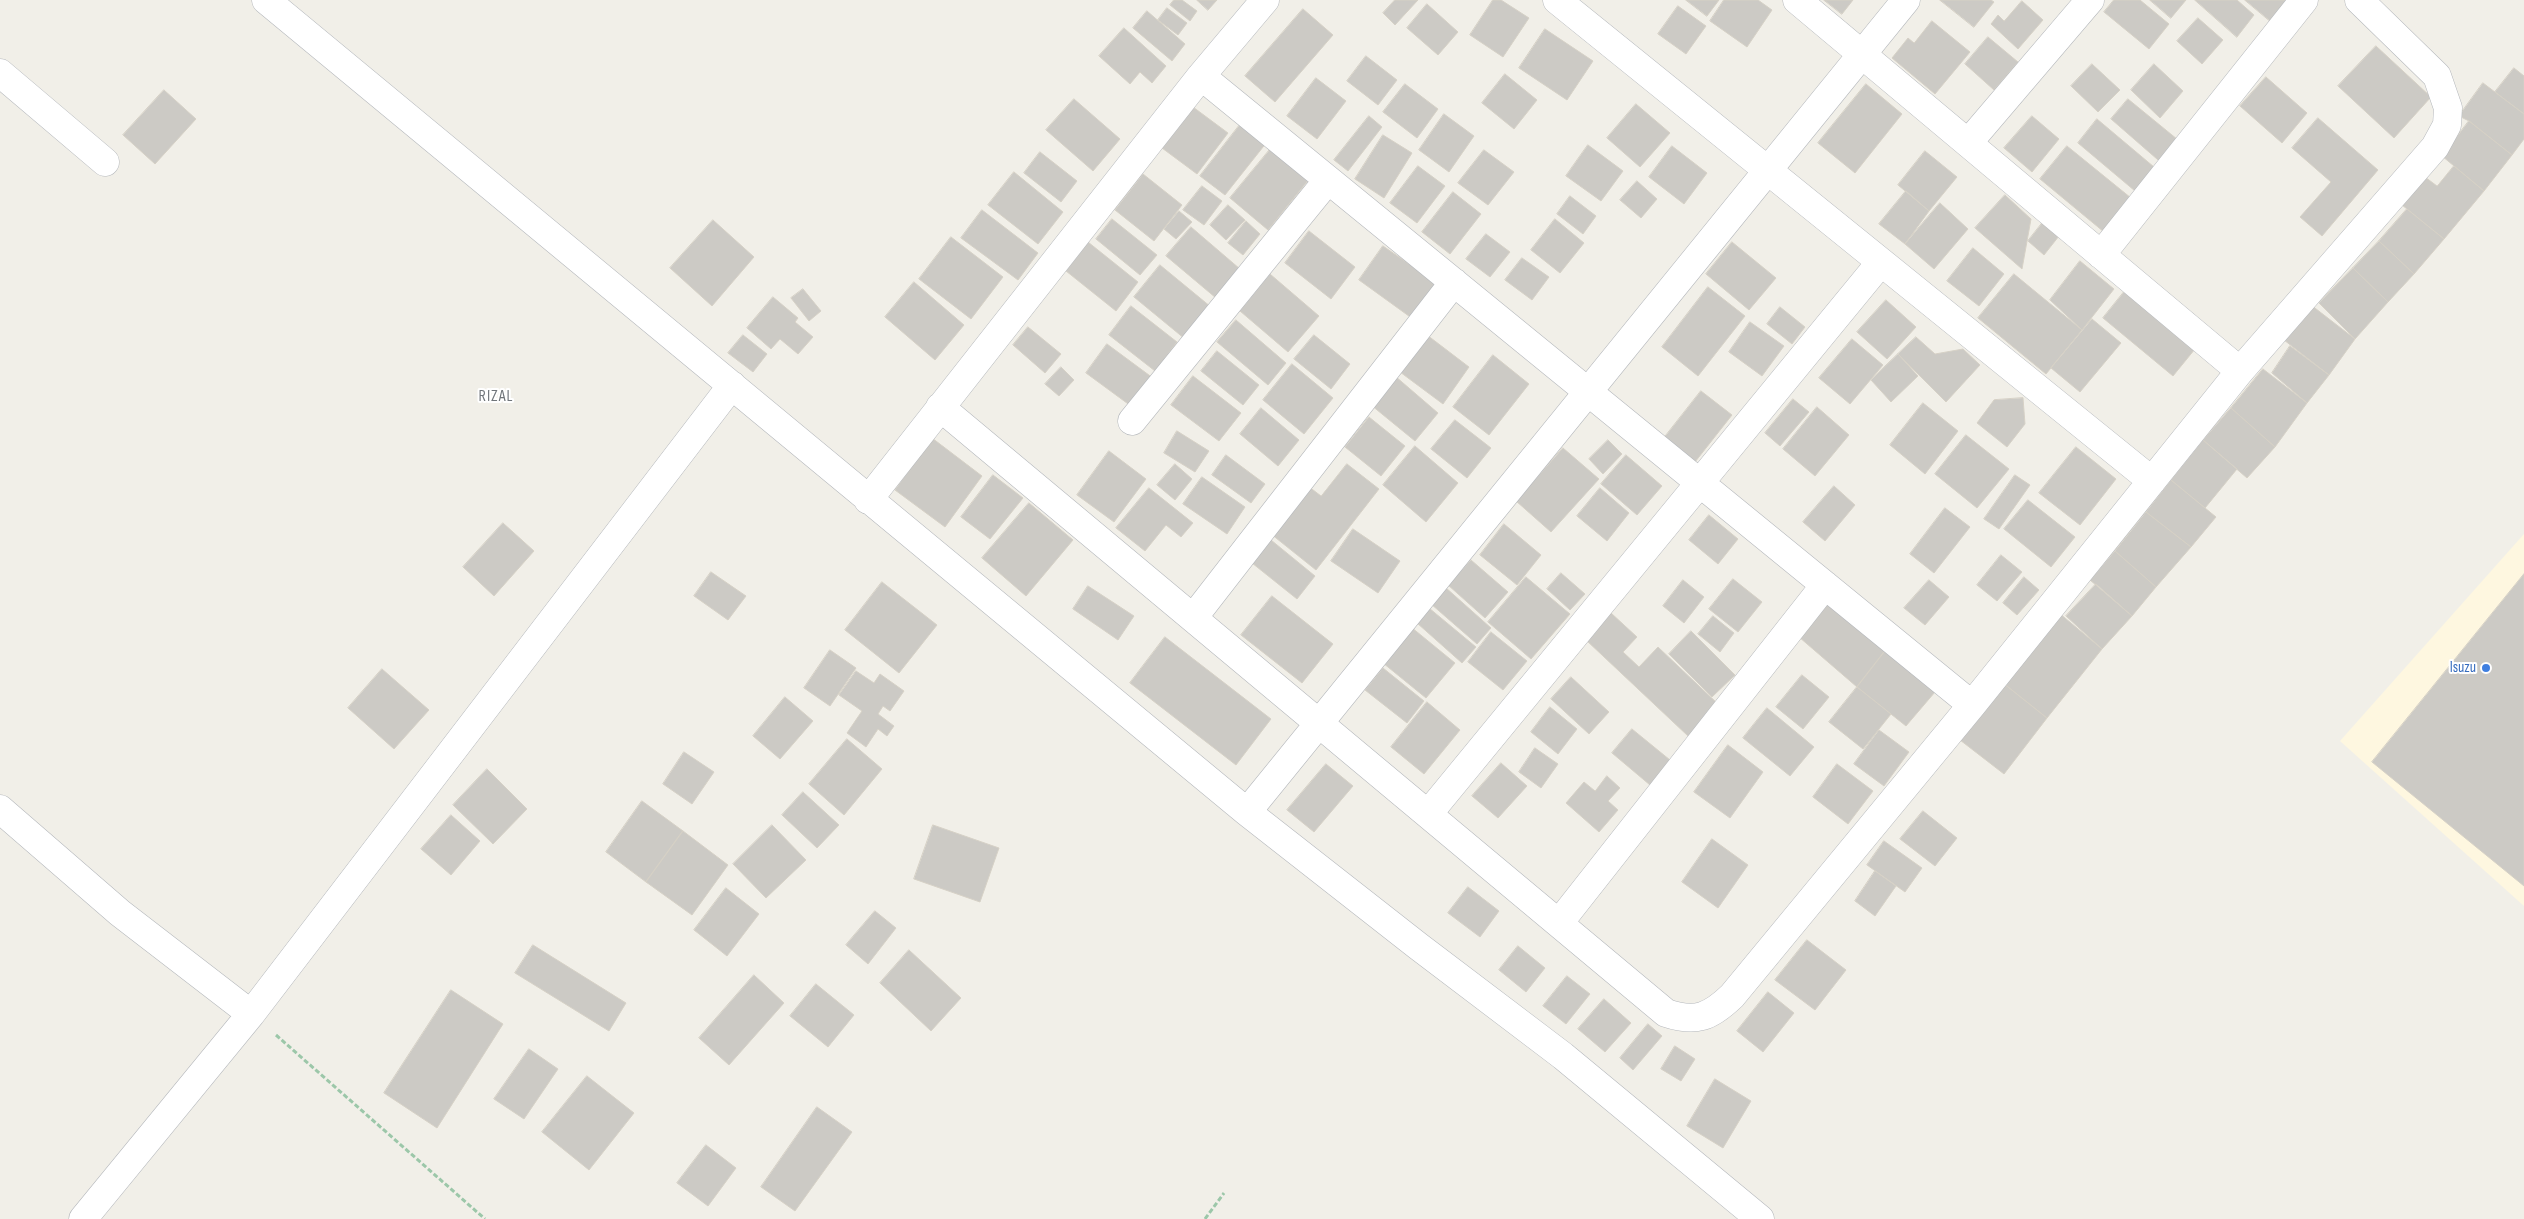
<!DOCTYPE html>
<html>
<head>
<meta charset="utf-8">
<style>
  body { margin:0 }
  canvas { display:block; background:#f1efe8 }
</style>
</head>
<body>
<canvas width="2524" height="1219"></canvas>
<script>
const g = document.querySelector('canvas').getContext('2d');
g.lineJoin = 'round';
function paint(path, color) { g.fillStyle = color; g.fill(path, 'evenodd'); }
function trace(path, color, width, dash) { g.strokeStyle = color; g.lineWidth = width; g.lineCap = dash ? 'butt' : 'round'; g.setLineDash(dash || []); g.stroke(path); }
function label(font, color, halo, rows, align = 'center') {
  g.font = font + ' "Sofia Sans Condensed",sans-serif'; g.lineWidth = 4; g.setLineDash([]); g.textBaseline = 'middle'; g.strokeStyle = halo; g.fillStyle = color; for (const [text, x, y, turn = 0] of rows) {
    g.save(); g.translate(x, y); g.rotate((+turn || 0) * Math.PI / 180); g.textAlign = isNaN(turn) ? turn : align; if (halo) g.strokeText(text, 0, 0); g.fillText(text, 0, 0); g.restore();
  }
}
paint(new Path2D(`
  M2524,534v372l-184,-165z`), '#fef7e0');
const building = new Path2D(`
  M1174,0h8l15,11 -7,10 -20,-16z
  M1197,0h20l-9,10z
  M1395,0h23l-23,25 -12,-12z
  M1493,0h8l28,18 -26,39 -33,-22z
  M1686,0h33l-12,16z
  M1724,0h34l14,10 -25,37 -37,-26z
  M1824,0h29l-11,14z
  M1940,0h51l3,2 -20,25z
  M2114,0h26l29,24 -20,25 -45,-37z
  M2150,0h36l-15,18z
  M2195,0h42l17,15 -17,22z
  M2245,0h51l-21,25z
  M2022,1l21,19 -25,29 -27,-25 7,-9 6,6z
  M1427,4l31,28 -20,23 -31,-27z
  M1678,6l28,20 -20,28 -28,-20z
  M1167,8l20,15 -9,12 -20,-15z
  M1303,9l30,26 -58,67 -30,-26z
  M1147,11l38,33 -13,17 -39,-33z
  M2198,18l25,22 -21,24 -25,-23z
  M1932,21l38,31 -35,42 -43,-36 16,-20 6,5z
  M1124,28l42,38 -14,17 -12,-11 -10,12 -31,-28z
  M1545,29l48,32 -26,39 -48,-32z
  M1988,37l30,25 -24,28 -29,-26z
  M2376,46l55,51 -37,41 -56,-52z
  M1366,56l31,24 -19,25 -31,-24z
  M2092,64l28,26 -22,22 -27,-26z
  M2154,64l29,27 -23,27 -29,-28z
  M2514,68l10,8v38l-29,-22z
  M1505,74l32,26 -23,29 -32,-26z
  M2266,77l41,36 -25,30 -42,-37z
  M1316,78l30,23 -29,38 -30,-23z
  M2483,83l41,31v25l-12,16 -43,-34 -10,-5z
  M1405,84l33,25 -21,29 -34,-26z
  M1866,84l36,30 -47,59 -37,-30z
  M164,90l32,29 -41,45 -32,-29z
  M1074,99l46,40 -27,32 -47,-41z
  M2128,99l55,45 -18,22 -54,-47z
  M1636,104l34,29 -30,34 -33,-29z
  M1193,107l35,26 -31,41 -35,-26z
  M1444,114l30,22 -25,36 -30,-22z
  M1369,116l13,11 -34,44 -14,-11z
  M2032,116l27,23 -27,33 -28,-24z
  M2318,118l60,52 -56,66 -22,-19 31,-35 -39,-34z
  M2097,119l57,48 -19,24 -57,-48z
  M2469,121l43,34 -28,36 -42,-35z
  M1242,122l25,20 -42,53 -25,-19z
  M1383,135l29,18 -28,45 -29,-19z
  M1588,145l35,26 -22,30 -35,-25z
  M1672,146l35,27 -23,31 -35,-27z
  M2067,146l64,52 -27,34 -64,-53z
  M1272,147l38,31 -42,52 -38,-32z
  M1484,150l30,22 -26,33 -30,-22z
  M1925,151l32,26 -28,34 -31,-26z
  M1040,152l37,29 -16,21 -37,-29z
  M1418,166l27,20 -28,37 -27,-20z
  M2454,166l30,25 -40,48 -42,-34 23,-28 12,9z
  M1014,172l49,40 -25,32 -50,-39z
  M1143,174l39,31 -28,36 -39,-31z
  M1637,181l20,18 -16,19 -21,-18z
  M1202,186l20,15 -18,24 -21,-15z
  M1906,191l23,20 -24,33 -26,-20z
  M1453,192l28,22 -31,40 -28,-22z
  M2005,195l26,24 -9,50 -47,-41z
  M1570,196l26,20 -13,18 -26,-20z
  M1940,203l28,26 -34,40 -29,-25z
  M1228,205l17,15 -19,20 -16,-15z
  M2407,209l37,30 -30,35 -35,-33z
  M982,210l56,43 -20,27 -57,-42z
  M1179,211l13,11 -16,17 -12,-10z
  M1112,219l45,36 -17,20 -44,-36z
  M1555,219l29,24 -24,30 -29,-23z
  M713,220l41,37 -42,49 -42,-38z
  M1246,221l14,13 -17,21 -15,-12z
  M2043,222l16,14 -15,19 -16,-14z
  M1191,227l49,42 -24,29 -50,-42z
  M1309,231l46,36 -24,32 -46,-36z
  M1486,234l24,18 -20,25 -24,-18z
  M951,237l52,40 -32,42 -52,-40z
  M2379,241l35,33 -26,28 -35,-34z
  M1088,242l50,40 -22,29 -50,-40z
  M1732,242l44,36 -27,32 -43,-36z
  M1383,246l55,38 -25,35 -54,-39z
  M1973,248l31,26 -25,32 -32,-25z
  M1522,258l27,19 -17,23 -27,-20z
  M2080,261l34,28 -32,41 -32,-30z
  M1160,265l51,42 -26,32 -51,-42z
  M2353,268l35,34 -33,37 -36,-36z
  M1270,274l49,42 -31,36 -48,-41z
  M2014,274l68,56 -36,44 -68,-56z
  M914,282l50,43 -29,35 -50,-43z
  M1708,287l37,29 -47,60 -36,-29z
  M803,289l18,22 -12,10 -18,-23z
  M2124,292l71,57 -22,27 -70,-58z
  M773,297l25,21 -3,4 18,15 -15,17 -18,-15 -9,10 -24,-21z
  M1886,300l30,27 -29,32 -30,-27z
  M2311,305l44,34 -26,36 -45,-35z
  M1131,306l46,36 -22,29 -46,-36z
  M1780,307l25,20 -13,17 -25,-20z
  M2092,319l29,24 -41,49 -29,-24z
  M1236,320l50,43 -18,22 -51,-43z
  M1750,322l34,24 -22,30 -33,-24z
  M1028,327l33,27 -16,19 -32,-28z
  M743,335l24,19 -14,18 -25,-19z
  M1314,335l36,29 -19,25 -37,-30z
  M1427,335l42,32 -26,37 -43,-32z
  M1916,337l19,17 28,-5 17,16 -34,37 -48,-48z
  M1852,339l31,26 -33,39 -31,-26z
  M1107,344l50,37 -22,28 -49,-36z
  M2290,346l39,29 -22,28 -35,-30z
  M1217,351l42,34 -16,20 -42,-34z
  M1898,354l20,22 -27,26 -20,-22z
  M1493,355l36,29 -40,51 -36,-28z
  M1292,364l41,34 -29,36 -41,-34z
  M1061,367l13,13 -15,16 -14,-12z
  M2263,369l44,34 -32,44 -44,-39z
  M1193,376l48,37 -22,28 -48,-36z
  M1395,376l43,37 -23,28 -44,-36z
  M1701,391l31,24 -37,47 -31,-24z
  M2023,398l2,26 -18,23 -30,-24 17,-23z
  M1793,399l16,13 -29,34 -15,-13z
  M1923,403l35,28 -33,43 -35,-29z
  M1817,407l32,28 -34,41 -32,-27z
  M1261,408l38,32 -21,26 -38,-32z
  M2231,408l44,39 -28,31 -44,-38z
  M1369,417l36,29 -24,30 -36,-29z
  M1455,420l36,28 -24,30 -36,-29z
  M1177,431l32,20 -14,21 -31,-19z
  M1966,435l43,34 -32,39 -42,-34z
  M932,438l50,38 -37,51 -50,-37z
  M1608,440l14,14 -19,20 -14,-15z
  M2203,440l34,29 -32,39 -34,-28z
  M1415,446l43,37 -32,39 -43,-37z
  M2076,447l40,32 -36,46 -41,-32z
  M1563,448l36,31 -48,53 -35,-31z
  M1109,451l37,28 -32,43 -37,-27z
  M1226,455l39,29 -14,19 -39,-28z
  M1626,455l36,31 -25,29 -36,-31z
  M1175,464l17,15 -17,21 -18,-15z
  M1347,464l32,25 -63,81 -45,-36 37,-48 13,10z
  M993,475l30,23 -33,41 -29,-22z
  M2015,475l15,10 -31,44 -15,-10z
  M1202,477l43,30 -18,27 -44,-30z
  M2171,480l45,37 -25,30 -45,-35z
  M1834,486l21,19 -30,36 -22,-19z
  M1149,488l44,35 -12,14 -15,-12 -21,26 -29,-23z
  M1600,488l29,25 -22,28 -30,-25z
  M2028,500l47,37 -24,30 -47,-38z
  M1029,503l44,37 -47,56 -44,-38z
  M1945,508l25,19 -36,46 -24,-19z
  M2146,512l45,35 -35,40 -41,-36z
  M1709,515l29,24 -20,25 -29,-24z
  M503,523l31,28 -40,45 -31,-29z
  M1504,524l37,31 -24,30 -37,-30z
  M1353,529l47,32 -22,32 -47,-32z
  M1271,540l44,36 -18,23 -45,-36z
  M2115,551l41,36 -24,29 -42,-36z
  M2001,555l21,17 -25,29 -20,-16z
  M1471,560l37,32 -23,26 -37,-33z
  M711,572l35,24 -18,24 -34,-24z
  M1561,573l24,21 -15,16 -23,-21z
  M2524,574v312l-152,-124z
  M1526,577l44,37 -39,45 -43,-37z
  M2024,577l15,13 -22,25 -14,-12z
  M1733,579l29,23 -24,30 -29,-23z
  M1683,580l21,17 -20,26 -21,-17z
  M1929,580l20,17 -24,28 -21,-17z
  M882,582l55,43 -38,48 -54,-43z
  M2096,584l36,32 -30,33 -36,-33z
  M1088,586l46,30 -16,24 -45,-31z
  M1445,587l46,41 -14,16 -46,-40z
  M1272,596l61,48 -31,39 -61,-48z
  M1825,603l60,48 -28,36 -58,-50z
  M1429,608l47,39 -14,16 -45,-40z
  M1611,613l26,24 -14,15 16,15 19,-20 60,57 -30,32 -102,-96z
  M2059,613l43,36 -55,69 -44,-35z
  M1713,616l21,17 -14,19 -22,-18z
  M1411,627l44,36 -29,35 -43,-35z
  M1691,631l44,44 -23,22 -43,-43z
  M1491,632l36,29 -24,29 -35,-28z
  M1165,637l106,82 -35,46 -106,-82z
  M830,650l26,18 -26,38 -26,-18z
  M1885,651l50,41 -29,34 -49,-39z
  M1383,668l41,33 -17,22 -42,-33z
  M382,669l47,41 -35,39 -46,-41z
  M856,671l18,12 6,-9 24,17 -14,20 -7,-5 -5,8 16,12 -7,10 -9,-7 -12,18 -19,-14 15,-22 -23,-16z
  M1802,675l27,22 -26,32 -27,-22z
  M1571,677l38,35 -20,22 -38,-35z
  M2003,683l44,35 -43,56 -44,-34z
  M1857,687l34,27 -28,35 -34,-27z
  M785,697l28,24 -33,38 -27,-23z
  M1427,702l33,28 -36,44 -33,-27z
  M1550,707l27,22 -19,25 -27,-22z
  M1767,708l47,39 -24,29 -47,-38z
  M1632,729l38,31 -20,25 -38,-32z
  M1879,730l30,22 -25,34 -30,-22z
  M847,739l35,30 -38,46 -35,-31z
  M1728,745l35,27 -33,46 -36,-26z
  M1535,748l23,16 -17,24 -22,-16z
  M684,752l30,20 -22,32 -29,-20z
  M1501,763l26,23 -29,32 -26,-22z
  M1326,764l27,22 -39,46 -27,-22z
  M1837,764l36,27 -25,33 -35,-27z
  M487,769l40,40 -34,35 -40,-39z
  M1607,776l13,12 -12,13 10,9 -19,22 -33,-29 18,-21 11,9z
  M803,792l36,33 -22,23 -35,-33z
  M642,801l41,30 -37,51 -40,-30z
  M1923,811l34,27 -22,28 -35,-27z
  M451,815l29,26 -29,34 -30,-26z
  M772,825l34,35 -40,38 -33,-34z
  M933,825l66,23 -19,54 -66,-23z
  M683,831l45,34 -36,50 -46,-33z
  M1712,839l36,26 -30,43 -36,-26z
  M1884,841l38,27 -17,24 -38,-27z
  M1875,871l21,15 -21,30 -20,-15z
  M1468,887l31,24 -19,26 -32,-24z
  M726,888l33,26 -32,42 -33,-26z
  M875,911l21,17 -28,36 -22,-19z
  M1807,940l39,30 -31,40 -40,-30z
  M533,945l93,58 -17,28 -94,-58z
  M1518,946l27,22 -19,24 -27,-22z
  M909,950l52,48 -30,33 -51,-48z
  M754,975l30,28 -55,62 -30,-27z
  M1567,976l23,18 -24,30 -23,-18z
  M816,984l38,31 -26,32 -38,-31z
  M451,990l52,34 -66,104 -53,-35z
  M1768,992l26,21 -31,39 -26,-21z
  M1604,999l27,24 -26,29 -27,-23z
  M1648,1024l14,12 -29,34 -13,-12z
  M1675,1046l20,13 -14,22 -20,-12z
  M529,1049l29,20 -34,50 -30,-20z
  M587,1076l47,37 -45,57 -47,-38z
  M1715,1079l36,22 -28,47 -36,-22z
  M817,1107l35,25 -57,79 -34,-24z
  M706,1145l30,23 -28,38 -31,-23z`);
paint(building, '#cccac5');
trace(building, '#d6d1c6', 1);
const minor = new Path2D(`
  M266,0l981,812 171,134 145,110 197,163
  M1557,0l595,481
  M1797,0l443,371
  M0,73l105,89
  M1201,76l771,629
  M1968,143l122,-143
  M2101,255l203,-255
  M940,407l726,606c30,10 44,4 66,-17l240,-291 268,-334 195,-224 12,-22 1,-17 -11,-32 -78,-76
  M1132,421l196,-241
  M868,500l333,-424 64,-76
  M1193,618l261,-336
  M0,809l120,104 131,101
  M1247,812l659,-812
  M1428,814l453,-552
  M1559,923l266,-338
  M83,1219l168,-205 481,-629`);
trace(minor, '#b5b8bc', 29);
trace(new Path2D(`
  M276,1035l209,184
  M1205,1219l19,-26`), '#9cc7a9', 3, [5, 2.5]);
trace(minor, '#fff', 28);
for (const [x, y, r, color] of [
  [2486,668,5,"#3f7fe0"]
]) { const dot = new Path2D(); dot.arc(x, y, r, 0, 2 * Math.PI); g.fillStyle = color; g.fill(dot); trace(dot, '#fff', 2); }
label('15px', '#366cbe', '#fff', [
  ["Isuzu",2476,668]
], 'right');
g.letterSpacing = '1px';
label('16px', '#70757a', '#fff', [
  ["RIZAL",496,397]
]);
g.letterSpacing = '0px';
</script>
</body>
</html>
